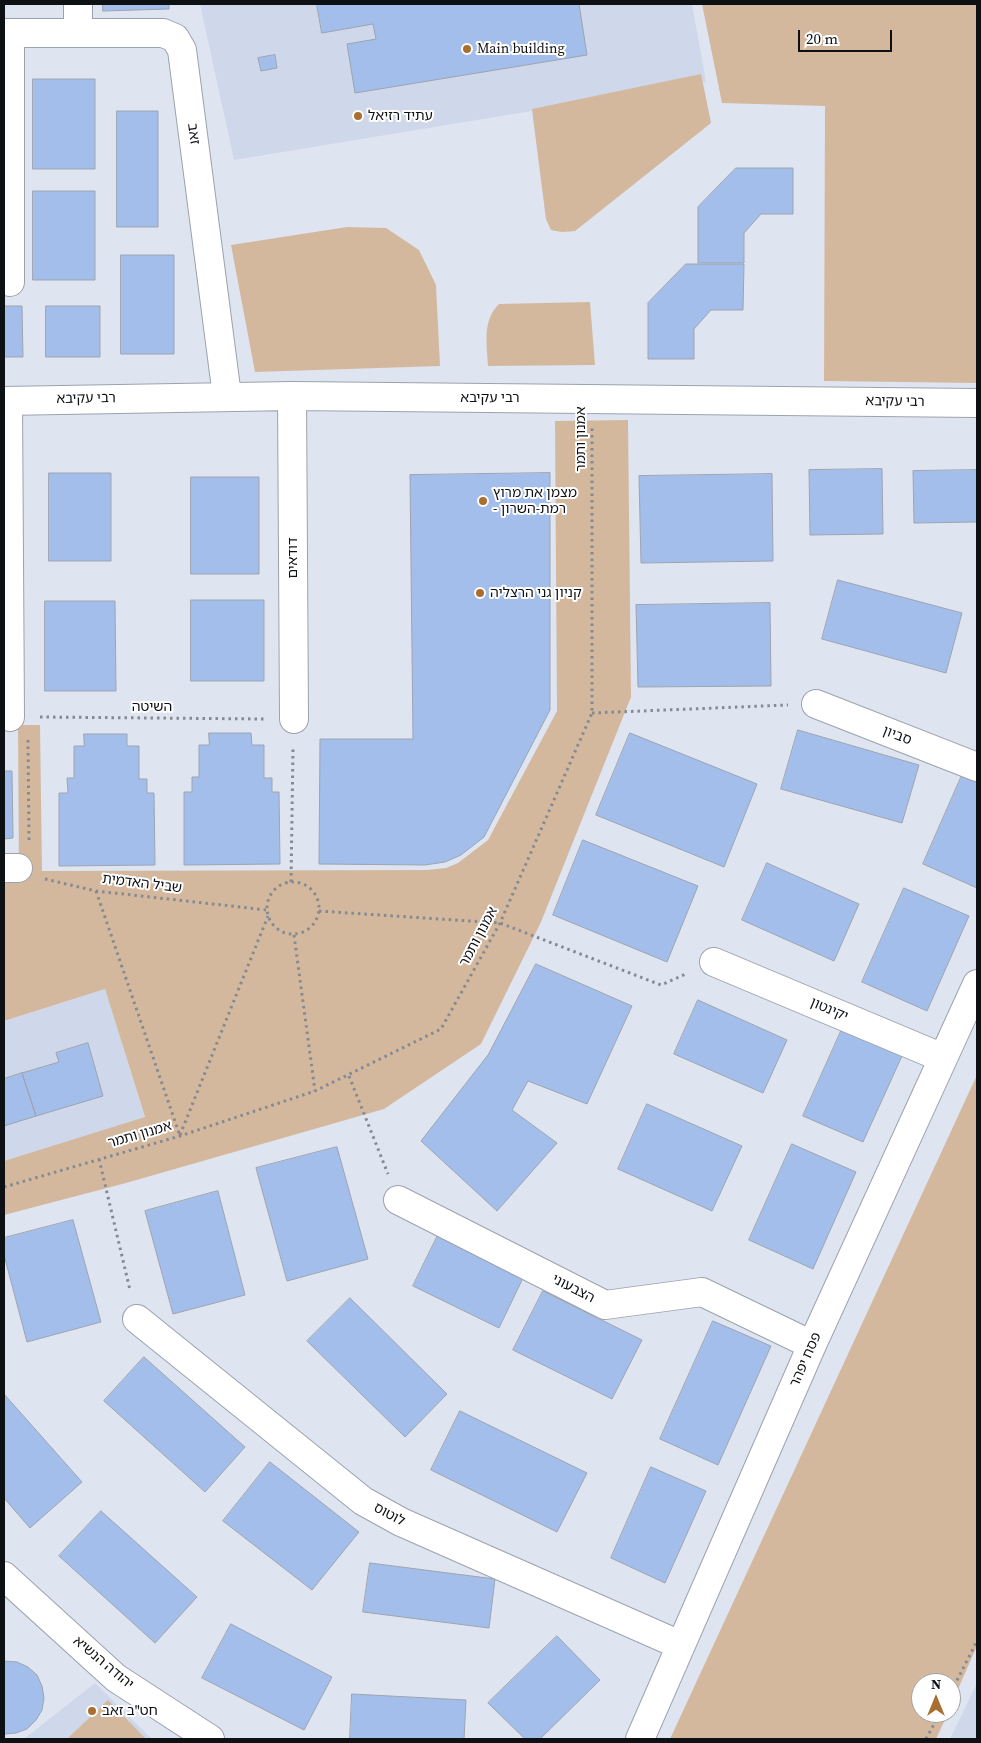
<!DOCTYPE html>
<html>
<head>
<meta charset="utf-8">
<style>
  body { margin:0 }
  #map { position:relative; width:981px; height:1743px; overflow:hidden; background:#dee5f1; font-family:"Source Serif 4",serif }
  canvas { display:block }
  .frame { position:absolute; inset:0; border:5px solid #0e1114; pointer-events:none }
  .north { position:absolute; left:911px; top:1673px; width:50px; height:50px; box-sizing:border-box; background:#fff; border:1px solid #9fa0a1; border-radius:50%; rotate:0deg; font-size:14px; font-weight:700; line-height:20px; text-align:center; color:#0e1114 }
  .north::after { content:''; display:block; margin:auto; width:18px; height:22px; background:#aa6f30; clip-path:polygon(50% 0,100% 100%,50% 72%,0 100%) }
  .scale { position:absolute; left:798px; top:30px; width:94px; height:22px; box-sizing:border-box; border:2px solid #0e1114; border-top:0; padding-left:6px; font-size:15px; line-height:18px; white-space:nowrap; color:#0e1114; -webkit-text-stroke:4px #fff; paint-order:stroke }
</style>
</head>
<body>
<div id="map">
<canvas width="981" height="1743"></canvas>
<div class="frame"></div>
<div class="north">N</div>
<div class="scale">20 m</div>
</div>
<script>
const g = document.querySelector('canvas').getContext('2d');
g.lineJoin = 'round';
function paint(path, color) { g.fillStyle = color; g.fill(path, 'evenodd'); }
function trace(path, color, width, dash) { g.strokeStyle = color; g.lineWidth = width; g.lineCap = dash ? 'butt' : 'round'; g.setLineDash(dash || []); g.stroke(path); }
function label(font, color, halo, rows, align = 'center') {
  g.font = font + ' "Source Serif 4","Noto Sans Hebrew",serif'; g.lineWidth = 4; g.setLineDash([]); g.textBaseline = 'middle'; g.strokeStyle = halo; g.fillStyle = color; for (const [text, x, y, turn = 0] of rows) {
    g.save(); g.translate(x, y); g.rotate((+turn || 0) * Math.PI / 180); g.textAlign = isNaN(turn) ? turn : align; if (halo) g.strokeText(text, 0, 0); g.fillText(text, 0, 0); g.restore();
  }
}
paint(new Path2D(`
  M200,4h492l14,78 -3,1 8,40 -136,108 -13,1 -11,-2 -5,-11 -14,-108 -298,49z
  M105,989l40,129 -141,43v-140z
  M95,1683l57,56h-128z
  M977,1683v56h-27z`), '#ced8ea');
paint(new Path2D(`
  M702,4h275v379l-153,-2 1,-275 -103,-3z
  M701,74l10,49 -136,108 -13,1 -11,-2 -5,-11 -14,-110z
  M347,227l39,1 33,22 17,35 4,81 -185,6 -24,-127z
  M590,302l5,63 -107,1c-1,-23 -6,-45 11,-62z
  M628,420l3,277 -90,225 -60,122 -97,65 -258,74 -122,32v-54l141,-44 -40,-128 -101,32v-142l15,-1 -1,-153h22l2,146 385,-1 19,-2 12,-5 30,-23 69,-129 -2,-290z
  M977,1075v571l-26,59v-22h-30v30h27l-12,26h-266z
  M108,1700l38,39h-79z`), '#d4b89e');
const building = new Path2D(`
  M103,4h66v5l-66,2z
  M317,4h262l8,51 -232,38 -8,-49 29,-5 -3,-15 -51,9z
  M275,55l2,13 -16,3 -3,-13z
  M33,79h62v90h-62z
  M117,111h41v116h-41z
  M736,168h57v46h-32l-17,19v30h-46v-56z
  M33,191h62v89h-62z
  M121,255h53v99h-53z
  M686,264h58l-1,46h-32l-17,19v30h-46v-56z
  M4,306h18l1,51h-19z
  M46,306h54v51h-54z
  M882,469l1,65 -73,1 -1,-65z
  M977,470v52l-63,1 -1,-52z
  M49,473h62v88h-62z
  M550,473v237l-66,127 -23,18 -16,7 -20,3 -106,-1 1,-125h93l-3,-264z
  M772,474l1,87 -132,2 -2,-87z
  M191,477h68v97h-68z
  M838,580l124,33 -16,60 -124,-34z
  M191,600h73v81h-73z
  M45,601h70l1,90h-71z
  M770,603l1,83 -133,1 -2,-82z
  M798,730l121,35 -17,58 -121,-34z
  M209,733h42l1,12h12v33h8v14h7l1,72 -96,1v-73h8v-15h7v-32h10z
  M630,733l127,51 -33,83 -128,-52z
  M84,734h43v12h12v33h8v14h7l1,72 -96,1v-73h9l-1,-15h7v-32h10z
  M4,771h8l1,67 -9,1z
  M963,773l14,6v109l-54,-24z
  M583,840l115,46 -31,76 -114,-47z
  M767,863l92,41 -25,57 -92,-41z
  M904,888l65,28 -42,95 -65,-29z
  M536,964l96,42 -45,98 -59,-23 -16,29 45,33 -60,68 -76,-70 67,-86z
  M698,1000l89,40 -24,53 -89,-39z
  M842,1029l60,27 -39,86 -60,-26z
  M88,1043l15,53 -67,20 -14,-43 37,-11 -3,-9z
  M22,1073l14,43 -32,10v-47z
  M647,1104l95,42 -30,65 -94,-42z
  M792,1144l64,28 -43,97 -64,-29z
  M337,1147l31,112 -81,22 -31,-113z
  M218,1191l27,104 -72,19 -28,-103z
  M73,1220l28,102 -74,20 -23,-87v-17z
  M438,1235l86,41 -25,52 -86,-42z
  M543,1291l99,49 -30,59 -99,-49z
  M350,1298l97,96 -42,43 -98,-96z
  M713,1321l58,25 -53,119 -58,-26z
  M144,1357l101,90 -40,45 -101,-91z
  M4,1394l78,88 -52,46 -26,-30z
  M460,1411l127,62 -30,59 -126,-62z
  M270,1462l89,70 -47,58 -89,-69z
  M651,1467l55,24 -41,92 -54,-25z
  M101,1511l96,86 -42,46 -96,-87z
  M370,1563l125,16 -6,49 -126,-16z
  M231,1624l101,53 -28,53 -102,-52z
  M557,1636l43,44 -60,59h-15l-37,-36z
  M4,1661l13,1 11,5 9,8 5,11 2,12 -2,12 -6,10 -9,9 -11,4 -12,1z
  M352,1694l114,6 -2,39h-114z`);
paint(building, '#a3beeb');
trace(building, '#9da4af', 1);
const minor = new Path2D(`
  M78,32v-28
  M4,33h159l12,5 7,12 45,346
  M10,33v249
  M292,396l2,323
  M4,401l288,-5 685,7
  M8,401l2,316
  M816,704l161,63
  M4,868h14
  M714,962l229,96
  M398,1200l207,105 97,-13 110,53
  M137,1319l226,182 38,21 279,123
  M4,1576l112,102 94,61
  M640,1739l172,-394 165,-361`);
trace(minor, '#9ca2ad', 30);
trace(new Path2D(`
  M592,713l196,-8
  M40,717l224,2
  M28,740l1,101
  M45,879l51,12 171,19
  M267 908a26 26 0 1 1 52 0a26 26 0 1 1-52 0Z
  M291,882l2,-134
  M96,891l84,245
  M319,911l181,12 161,62 27,-12
  M294,935l21,156
  M349,1076l39,98
  M180,1135l88,-219
  M99,1159l31,131
  M4,1187l176,-51 135,-45 126,-62 59,-106 92,-210v-285
  M951,1692l26,-51
  M926,1739l14,-26`), '#848a92', 3, [2.5, 4]);
trace(minor, '#fff', 28);
for (const [x, y, r, color] of [
  [467,49,5,"#aa6f30"],
  [358,116,5,"#aa6f30"],
  [483,501,5,"#aa6f30"],
  [480,593,5,"#aa6f30"],
  [92,1711,5,"#aa6f30"]
]) { const dot = new Path2D(); dot.arc(x, y, r, 0, 2 * Math.PI); g.fillStyle = color; g.fill(dot); trace(dot, '#fff', 2); }
label('14px', '#0e1114', '#fff', [
  ["Main building",477,49],
  ["עתיד רזיאל",368,116],
  ["מצמן את מרוץ",493,493],
  ["- רמת-השרון",493,509],
  ["קניון גני הרצליה",490,593],
  ["חט\"ב זאב",102,1711]
], 'left');
label('14px', '#0e1114', '#fff', [
  ["זאב",193,134,82],
  ["רבי עקיבא",490,398],
  ["רבי עקיבא",86,399,-1],
  ["רבי עקיבא",895,402,1],
  ["אמנון ותמר",581,439,-90],
  ["דודאים",293,558,-90],
  ["השיטה",152,707],
  ["סביון",897,736,21],
  ["שביל האדמית",142,884,7],
  ["אמנון ותמר",479,937,-62],
  ["יקינטון",829,1010,23],
  ["אמנון ותמר",140,1135,-16],
  ["הצבעוני",573,1289,27],
  ["פסח יפהר",806,1360,-66],
  ["לוטוס",389,1515,28],
  ["יהודה הנשיא",103,1663,40]
]);
</script>
</body>
</html>
